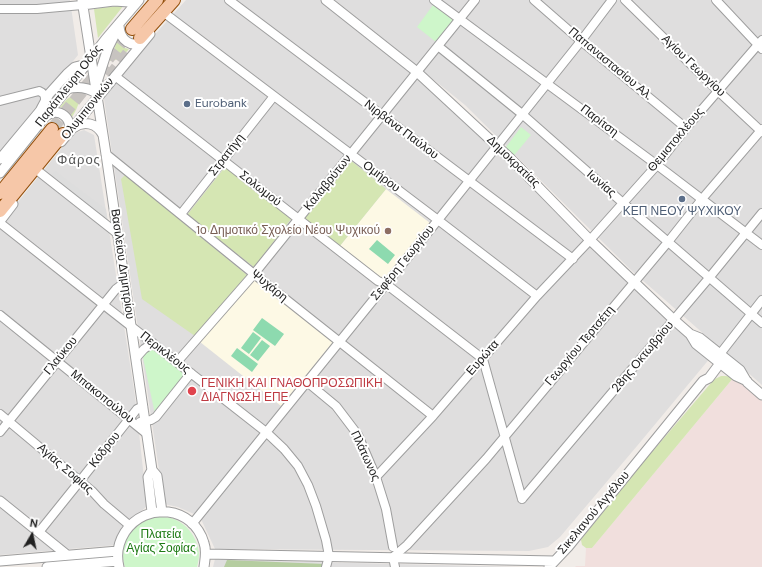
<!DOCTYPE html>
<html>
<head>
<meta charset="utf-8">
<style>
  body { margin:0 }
  #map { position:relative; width:762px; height:567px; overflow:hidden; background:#f1ece8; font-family:"DM Sans",sans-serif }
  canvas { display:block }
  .north { position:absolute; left:12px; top:515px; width:40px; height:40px; -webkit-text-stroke:3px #fff; paint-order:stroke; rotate:9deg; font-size:11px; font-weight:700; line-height:16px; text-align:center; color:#212121 }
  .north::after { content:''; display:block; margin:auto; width:14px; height:18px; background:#212121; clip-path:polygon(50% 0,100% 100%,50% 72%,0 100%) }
</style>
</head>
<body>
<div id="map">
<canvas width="762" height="567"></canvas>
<div class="north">N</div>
</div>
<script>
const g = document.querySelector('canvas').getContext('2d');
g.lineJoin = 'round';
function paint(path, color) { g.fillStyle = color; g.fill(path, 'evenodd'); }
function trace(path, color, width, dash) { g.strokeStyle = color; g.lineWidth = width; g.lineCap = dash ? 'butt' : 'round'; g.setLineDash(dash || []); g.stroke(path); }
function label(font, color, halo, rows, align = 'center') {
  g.font = font + ' "DM Sans",sans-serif'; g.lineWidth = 4; g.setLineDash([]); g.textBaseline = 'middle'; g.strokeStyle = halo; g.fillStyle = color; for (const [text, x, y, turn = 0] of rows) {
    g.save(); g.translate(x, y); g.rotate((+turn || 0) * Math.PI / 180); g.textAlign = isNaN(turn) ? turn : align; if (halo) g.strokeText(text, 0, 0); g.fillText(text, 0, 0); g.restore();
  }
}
paint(new Path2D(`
  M0,0h70l8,55 -78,97z
  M186,0h134l93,73 79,74 -151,188 -147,179 -16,-7 -14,-3 -61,-412z
  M335,0h427v385l-130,-114 -167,-166z
  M84,130l10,5 41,261 12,110 -14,13 -17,26 -116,10v-331l73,-90z
  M497,150l214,207 -74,89 -77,91 -12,10 -19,4 -314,-2 -14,-30z
  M218,558l9,2 298,7h-312l2,-8z`), '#dfdede');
paint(new Path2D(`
  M386,189l44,34 -47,57 -44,-33z
  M254,279l79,63 -52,64 -81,-64z`), '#fdf9e5');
paint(new Path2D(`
  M734,377l28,24v166h-187l1,-1h9l1,-18h6z`), '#f1dfdd');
paint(new Path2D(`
  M124,5l-26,33 -4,-29z
  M117,41l8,7 4,1c-6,7 -10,11 -19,12z
  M78,95h4l-6,15 -4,7c-3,-6 -5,-8 -12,-10 6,-7 8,-11 18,-12z
  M349,159l37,30 -47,58 -36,-30z
  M225,167l66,52 -37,48 -67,-52z
  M125,175l122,100 -52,61 -53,-37 -21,-120z
  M721,376h4l9,1 -142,171h-6l-4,-3 -1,-5 2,-3 63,-78 65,-76 4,-4z`), '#d5e6b3');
paint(new Path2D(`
  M227,560l98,4 -1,3h-100z`), '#b5cda0');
paint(new Path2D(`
  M433,5l20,15 -17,22 -19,-15z
  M521,127l10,8 -20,24 -8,-8z
  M152,346l36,28 -33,40 -13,-61z
  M158,517c4,0 9,0 13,1 16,5 27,20 28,36 0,4 -1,9 -2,13h-72c-6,-18 3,-39 21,-47 3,-2 8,-2 12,-3z`), '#cef6ca');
paint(new Path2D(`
  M377,240l18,15 -7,9 -19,-15z
  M262,318l22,16 -9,12 -22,-16z
  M253,332l8,6 -12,16 -8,-6z
  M262,340l8,6 -12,15 -8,-6z
  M237,348l21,16 -6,8 -21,-16z`), '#8ddaaf');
paint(new Path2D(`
  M55,171l41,31 10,7 2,13 -58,-45z`), '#ddd');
trace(new Path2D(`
  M98,91l42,-53
  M52,129l80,-100`), '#c7c3c0', 12, [12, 6]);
const minor = new Path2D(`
  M229,0l344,259
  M434,0l223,165 105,80
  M534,0l47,41 105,87
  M625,0l93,91 44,41
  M716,0l46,49
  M0,9h37l45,-4
  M167,15l271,205 99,76
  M438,46l84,68 101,89 139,120
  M115,76l263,205 8,3 97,75
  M0,101l39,-10c5,2 6,4 6,9
  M106,154l148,120 179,142
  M38,171l80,63
  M181,214l93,-118
  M0,223c88,70 178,140 266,209l18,17 14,17 10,19 8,21 10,34 3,16 -3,11
  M0,315l147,119
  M720,354l42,-54
  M136,358l8,-9 9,-6
  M483,359l39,140
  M177,362l77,-88 221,-274
  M307,382l29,24 22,29 18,42 10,32 7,38
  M0,414l92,77 12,13 25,21
  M140,422l11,-2 5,-3 35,-44
  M0,432l116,-143 4,-3h5
  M376,477l57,-61 104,-120 53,-56 67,-75 29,-37 76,-88
  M522,499l187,-221 53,-65
  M192,524l246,-304 143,-179 31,-41
  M39,532l41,-51 57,-72 6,-3
  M395,567l-2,-10 14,-12 79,-86 182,-217 34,-43 60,-70`);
const tertiary = new Path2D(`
  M82,0l24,154 46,316 5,6 5,36
  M326,0l91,72 94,87 79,81 84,80 16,14 10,4 40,32 7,12 15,13
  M82,5l32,-4 15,1 7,-2
  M119,26c1,14 12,23 25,15
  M96,85l12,-37 8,-16
  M67,89c11,-3 20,-2 29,4
  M46,116c13,-10 28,3 22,17
  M73,128c11,-8 24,-5 30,7
  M61,142l89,-108
  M0,159l40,-48 9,-17 18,-20 8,-7 4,-1 5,1
  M0,173l67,-84 38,-49 34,-40
  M0,221l13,-17
  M690,334l6,10 40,32 11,5
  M0,501l67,54
  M152,512l-4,-35 4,-7
  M206,554l348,7
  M0,561l118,-10
  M47,567l71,-6
  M119,567c-3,-12 -1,-24 6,-35 21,-31 68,-26 79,11 3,8 1,16 0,24
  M549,567l19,-20 135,-166 6,-3 15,-20`);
const primary = new Path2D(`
  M132,29l25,-29
  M140,38l34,-38
  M0,193l52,-64
  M0,211l63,-77`);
trace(minor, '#9e9e9e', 10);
trace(tertiary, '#9e9e9e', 11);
trace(primary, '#934f0b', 14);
trace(minor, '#fff', 8);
trace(tertiary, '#fff', 9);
trace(primary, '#f6c7a8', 12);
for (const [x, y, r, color] of [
  [187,104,4,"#5c6f8a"],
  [682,199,4,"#5c6f8a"],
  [388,231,4,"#8d6e63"],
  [192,391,5,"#e0444e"]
]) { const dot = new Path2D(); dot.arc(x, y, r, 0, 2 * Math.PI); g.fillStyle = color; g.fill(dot); trace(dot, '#fff', 1.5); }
label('12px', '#212121', '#fff', [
  ["Παπαναστασίου Αλ.",610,64,40],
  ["Αγίου Γεωργίου",693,66,44],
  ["Παράπλευρη Οδός",69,86,-52],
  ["Ολυμπιονικών",88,109,-51],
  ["Παρίτση",599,121,37],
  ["Νιρβάνα Παύλου",401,130,37],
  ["Θεμιστοκλέους",676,140,-50],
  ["Στρατήγη",227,155,-52],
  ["Δημοκρατίας",513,162,44],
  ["Ομήρου",381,177,37],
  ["Καλαβρύτων",328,183,-51],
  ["Ιωνίας",601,184,41],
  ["Σολωμού",260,189,38],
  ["Σεφέρη Γεωργίου",403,263,-51],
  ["Βασιλείου Δημητρίου",122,264,82],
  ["Ψυχάρη",269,286,39],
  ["Γεωργίου Τερτσέτη",580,346,-50],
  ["Περικλέους",165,353,38],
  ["Γλαύκου",61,356,-51],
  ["28ης Οκτωβρίου",643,357,-50],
  ["Ευρώτα",483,358,-49],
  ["Μπακοπούλου",102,397,39],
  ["Κόδρου",105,450,-52],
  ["Πλάτωνος",365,456,65],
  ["Αγίας Σοφίας",65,469,41],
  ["Σικελιανού Αγγέλου",594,513,-50]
]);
label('12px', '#4e5e75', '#fff', [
  ["Eurobank",195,104],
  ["ΚΕΠ ΝΕΟΥ ΨΥΧΙΚΟΥ",682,212,"center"]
], 'left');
label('12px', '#785e54', '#fff', [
  ["1ο Δημοτικό Σχολείο Νέου Ψυχικού",380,231]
], 'right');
label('12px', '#be3a42', '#fff', [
  ["ΓΕΝΙΚΗ ΚΑΙ ΓΝΑΘΟΠΡΟΣΩΠΙΚΗ",201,384],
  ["ΔΙΑΓΝΩΣΗ ΕΠΕ",201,398]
], 'left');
label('12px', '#1d7a14', '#fff', [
  ["Πλατεία",161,535],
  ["Αγίας Σοφίας",161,549]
]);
g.letterSpacing = '1px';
label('13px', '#545454', '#fff', [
  ["Φάρος",79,161]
]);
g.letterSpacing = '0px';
</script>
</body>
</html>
